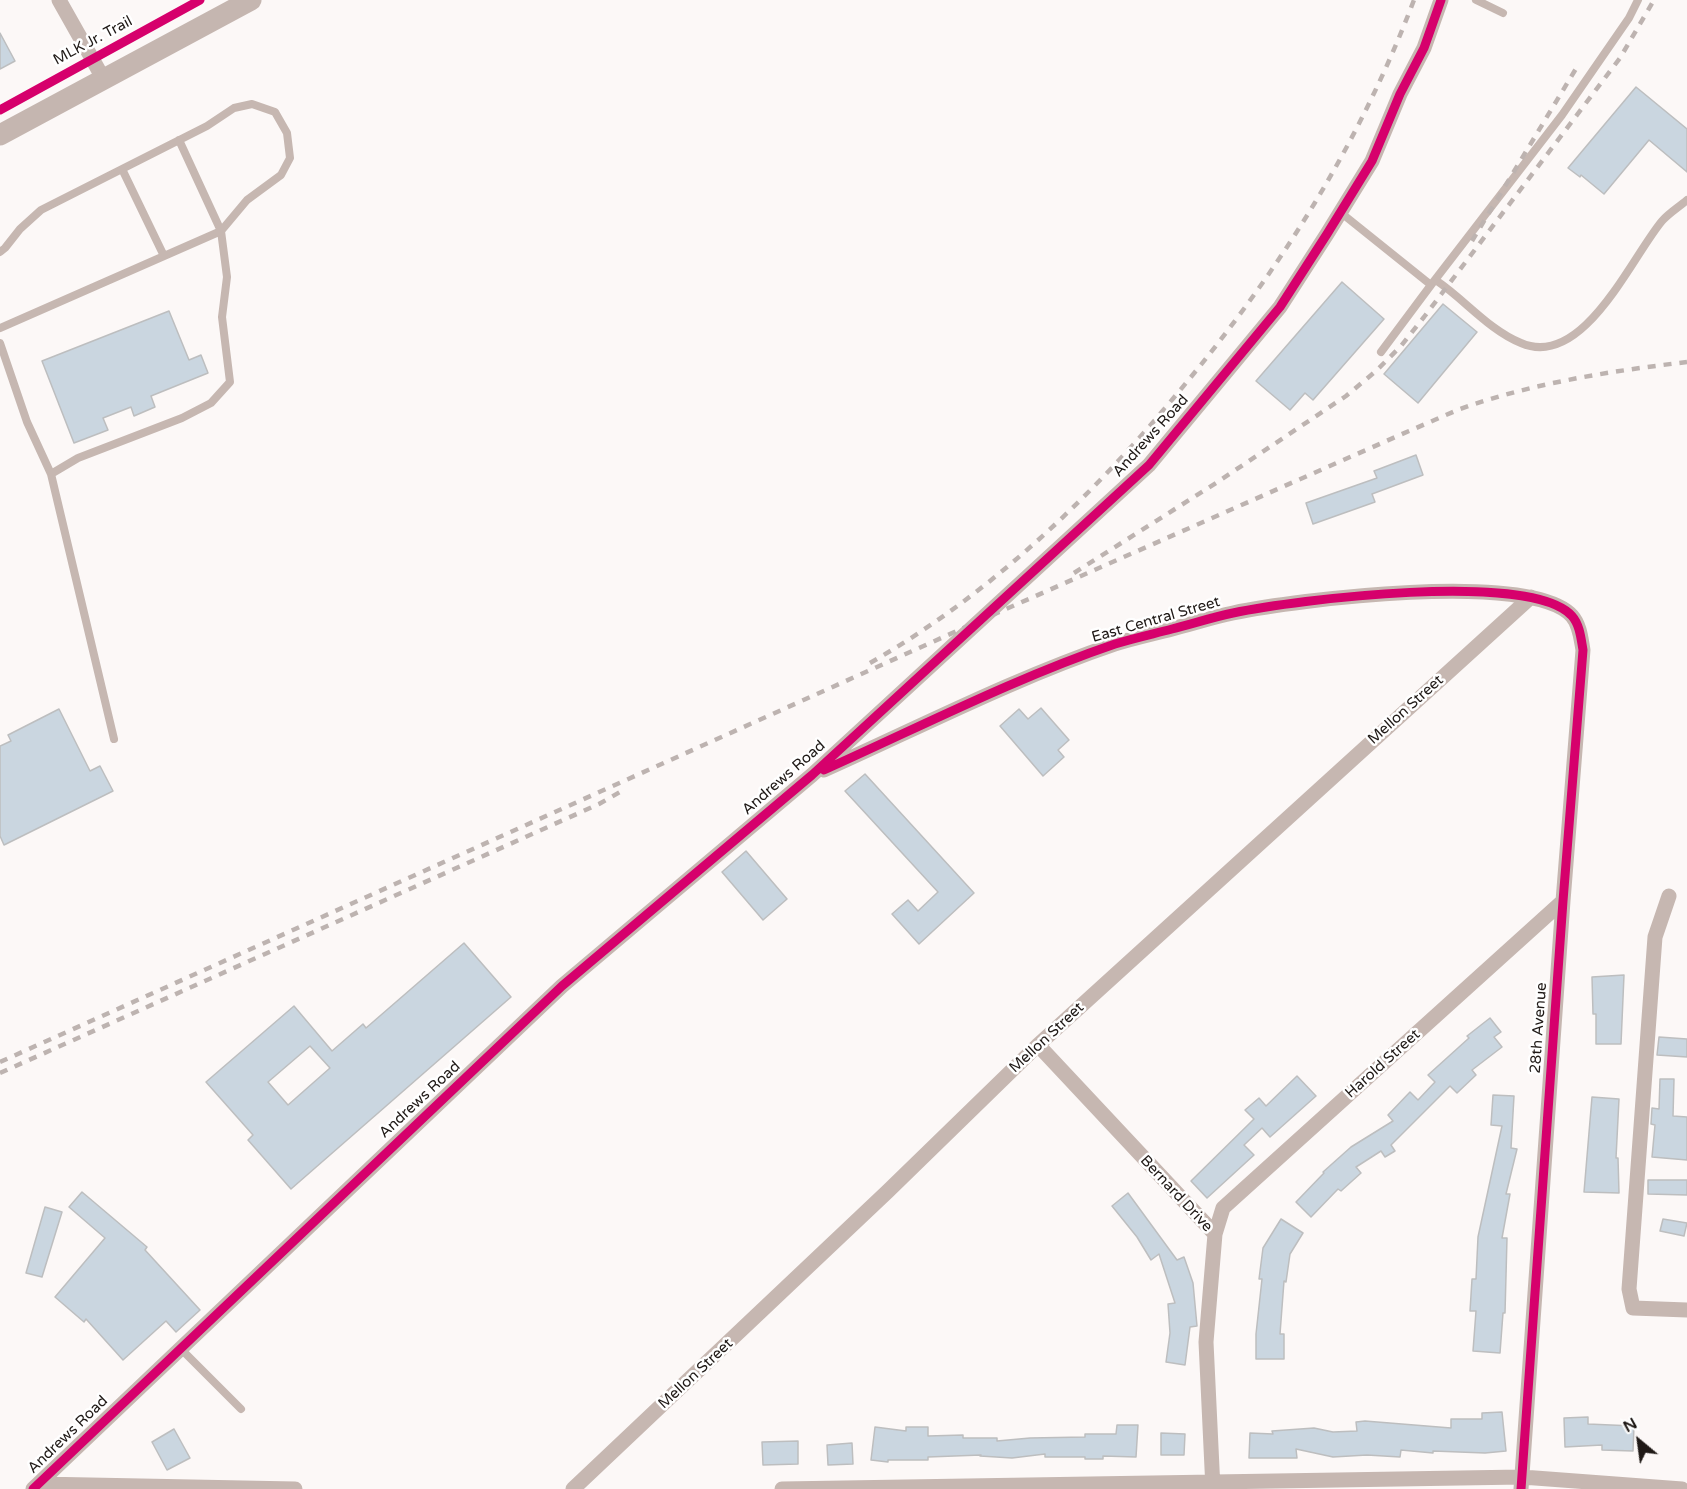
<!DOCTYPE html>
<html>
<head>
<meta charset="utf-8">
<style>
  body { margin:0 }
  #map { position:relative; width:1687px; height:1489px; overflow:hidden; background:#fcf8f7; font-family:"Varela Round",sans-serif }
  canvas { display:block }
  .north { position:absolute; left:1609px; top:1411px; width:60px; height:60px; -webkit-text-stroke:4px #fff; paint-order:stroke; rotate:331deg; font-size:16px; font-weight:700; line-height:24px; text-align:center; color:#1f1916 }
  .north::after { content:''; display:block; margin:auto; width:21px; height:27px; background:#1f1916; clip-path:polygon(50% 0,100% 100%,50% 72%,0 100%) }
</style>
</head>
<body>
<div id="map">
<canvas width="1687" height="1489"></canvas>
<div class="north">N</div>
</div>
<script>
const g = document.querySelector('canvas').getContext('2d');
g.lineJoin = 'round';
function paint(path, color) { g.fillStyle = color; g.fill(path, 'evenodd'); }
function trace(path, color, width, dash) { g.strokeStyle = color; g.lineWidth = width; g.lineCap = dash ? 'butt' : 'round'; g.setLineDash(dash || []); g.stroke(path); }
function label(font, color, halo, rows, align = 'center') {
  g.font = font + ' "Varela Round",sans-serif'; g.lineWidth = 5; g.setLineDash([]); g.textBaseline = 'middle'; g.strokeStyle = halo; g.fillStyle = color; for (const [text, x, y, turn = 0] of rows) {
    g.save(); g.translate(x, y); g.rotate((+turn || 0) * Math.PI / 180); g.textAlign = isNaN(turn) ? turn : align; if (halo) g.strokeText(text, 0, 0); g.fillText(text, 0, 0); g.restore();
  }
}
const building = new Path2D(`
  M0,33l15,28 -15,8z
  M1636,87l51,42v43l-38,-32 -45,54 -23,-19 -1,2 -12,-9z
  M1342,282l42,37 -71,81 -8,-7 -15,17 -34,-29z
  M1443,304l34,28 -59,71 -34,-29z
  M169,311l20,49 12,-5 7,18 -57,23 4,11 -21,9 -3,-9 -28,11 5,12 -34,13 -32,-82z
  M1416,455l7,20 -51,19 3,8 -62,22 -7,-21 71,-25 -3,-7z
  M1041,708l28,32 -11,10 6,7 -21,19 -43,-50 19,-17 9,10z
  M59,709l31,62 10,-5 13,25 -109,54 -4,-9v-90l11,-5 -3,-6z
  M865,774l109,119 -55,51 -27,-30 16,-14 10,11 20,-19 -93,-101z
  M746,851l41,48 -24,21 -41,-48z
  M464,943l47,54 -220,192 -43,-49 5,-5 -47,-53 88,-76 38,45 31,-27 3,4zM310,1046l20,22 -42,37 -20,-23z
  M1624,975l-3,69h-25v-30h-3l-1,-37z
  M1490,1018l11,14 -7,5 8,10 -30,23 4,5 -19,18 -7,-7 -59,59 4,6 -10,6 -4,-6 -25,16 5,6 -20,18 -3,-2 -27,28 -15,-15 28,-29 -1,-1 28,-25 42,-26 -5,-6 22,-23 8,8 17,-18 -7,-7 41,-37 -2,-2z
  M1659,1037l28,2v18l-30,-2z
  M1297,1076l19,20 -46,41 -8,-9 -18,17 10,10 -47,43 -16,-17 63,-62 -9,-9 14,-12 7,8z
  M1660,1079h14l-1,37 14,1v43l-35,-3 3,-32 -4,-1 1,-16 7,1z
  M1493,1095l21,1 -3,52 6,1 -11,45h4l-8,44h5l-2,75h-2l-3,40 -27,-2 3,-40h-6l2,-32h4l2,-42 24,-111 -11,-1z
  M1592,1097l27,2 -3,59h2l1,35 -35,-1z
  M1648,1180h39v15l-39,-1z
  M82,1192l65,55 -2,3 55,60 -24,22 -10,-11 -43,39 -37,-41 -2,3 -29,-25 50,-59 -36,-31z
  M1128,1193l49,67 7,-3 9,26 4,43 -7,1 -5,38 -19,-3 4,-29 -2,-29 7,-1 -16,-49 -8,6 -14,-23 -25,-31z
  M45,1207l17,5 -20,65 -16,-4z
  M1281,1219l22,14 -13,21 -4,28 -2,-1 -4,53h4v25h-28v-25l6,-55h-3l4,-31z
  M1663,1219l24,4 -3,13 -24,-5z
  M1502,1412l4,39 -21,2 -52,-2v2l-32,-3 -1,7 -33,-2 -34,2 -37,-8 1,9h-48l1,-25 23,1 -1,-3 42,-3 19,4 24,-1 -1,-9 9,-1 86,7v-9h31v-6z
  M1588,1417v7l46,2 -1,25 -31,-1v-5l-37,2 -1,-29z
  M1117,1425h21l-2,32 -33,-1v3h-18v-2h-40v-3l-33,4 -32,-2 1,-1 -53,2v3h-40v2l-17,-2 4,-33 31,4v-4h22v9l35,-1v3h34v3l33,-3 55,-1v-3h31z
  M174,1429l16,29 -23,12 -15,-28z
  M1161,1433l24,1 -1,21h-23z
  M798,1441v23l-35,1 -1,-23z
  M852,1443l1,21 -25,1 -1,-20z`);
paint(building, '#cad6e0');
trace(building, '#bdbebf', 1.5);
trace(new Path2D(`
  M1476,0l27,13
  M122,169l42,87
  M1340,212l91,73 131,-170 67,-97 9,-18
  M0,252l5,-4 15,-19 21,-19 166,-84 27,-18 18,-4 23,8 12,21 3,25 -9,17 -34,25 -26,31 6,46 -5,40 8,65 -19,21 -29,15 -104,40 -27,16
  M1437,281c28,19 52,49 84,62 62,27 110,-85 141,-122 7,-8 17,-14 25,-21
  M0,328l221,-97 -42,-91
  M0,343l27,79 24,52 63,265
  M1381,352l50,-67
  M180,1348l61,61`), '#c6b7b1', 8);
trace(new Path2D(`
  M59,0l44,78
  M824,770c96,-43 191,-92 291,-126 19,-6 38,-10 57,-15 20,-5 41,-12 61,-16 61,-13 298,-43 339,3 8,9 9,23 11,34l-20,251 -42,588
  M1669,896l-14,41 -26,352 4,19 54,2
  M1038,1045l177,189 -9,108 7,147
  M1215,1234l8,-26 340,-307
  M39,1484l256,5
  M33,1489l529,-503 250,-211 337,-310 131,-158 47,-73 45,-73 28,-67 24,-46 17,-48
  M573,1489l314,-297 151,-147 493,-448
  M782,1489l740,-12 160,12`), '#c6b7b1', 15);
trace(new Path2D(`
  M0,135l251,-135`), '#c5b6b0', 21);
trace(new Path2D(`
  M1472,241l105,-174
  M1074,573l142,-90 130,-87 30,-25 25,-25 23,-29 196,-259 34,-58
  M870,663c119,-68 220,-164 306,-268 101,-120 182,-248 238,-395
  M0,1062l979,-441 430,-190c17,-7 34,-15 51,-22 73,-26 151,-38 227,-47
  M0,1073l599,-269 21,-12`), '#bdb3b0', 4.5, [8, 8]);
trace(new Path2D(`
  M0,110l200,-110
  M824,770c96,-43 191,-92 291,-126 19,-6 38,-10 57,-15 20,-5 41,-12 61,-16 61,-13 298,-43 339,3 8,9 9,23 11,34l-20,251 -42,588
  M33,1489l529,-503 250,-211 337,-310 131,-158 47,-73 45,-73 28,-67 24,-46 17,-48`), '#d6006c', 9);
label('15px', '#1f1916', '#fff', [
  ["MLK Jr. Trail",93,41,-28],
  ["Andrews Road",1151,436,-48],
  ["East Central Street",1156,620,-16],
  ["Mellon Street",1406,710,-42],
  ["Andrews Road",784,778,-41],
  ["28th Avenue",1539,1028,-86],
  ["Mellon Street",1047,1038,-43],
  ["Harold Street",1383,1064,-42],
  ["Andrews Road",420,1100,-43],
  ["Bernard Drive",1176,1194,47],
  ["Mellon Street",696,1374,-43],
  ["Andrews Road",68,1435,-44]
]);
</script>
</body>
</html>
